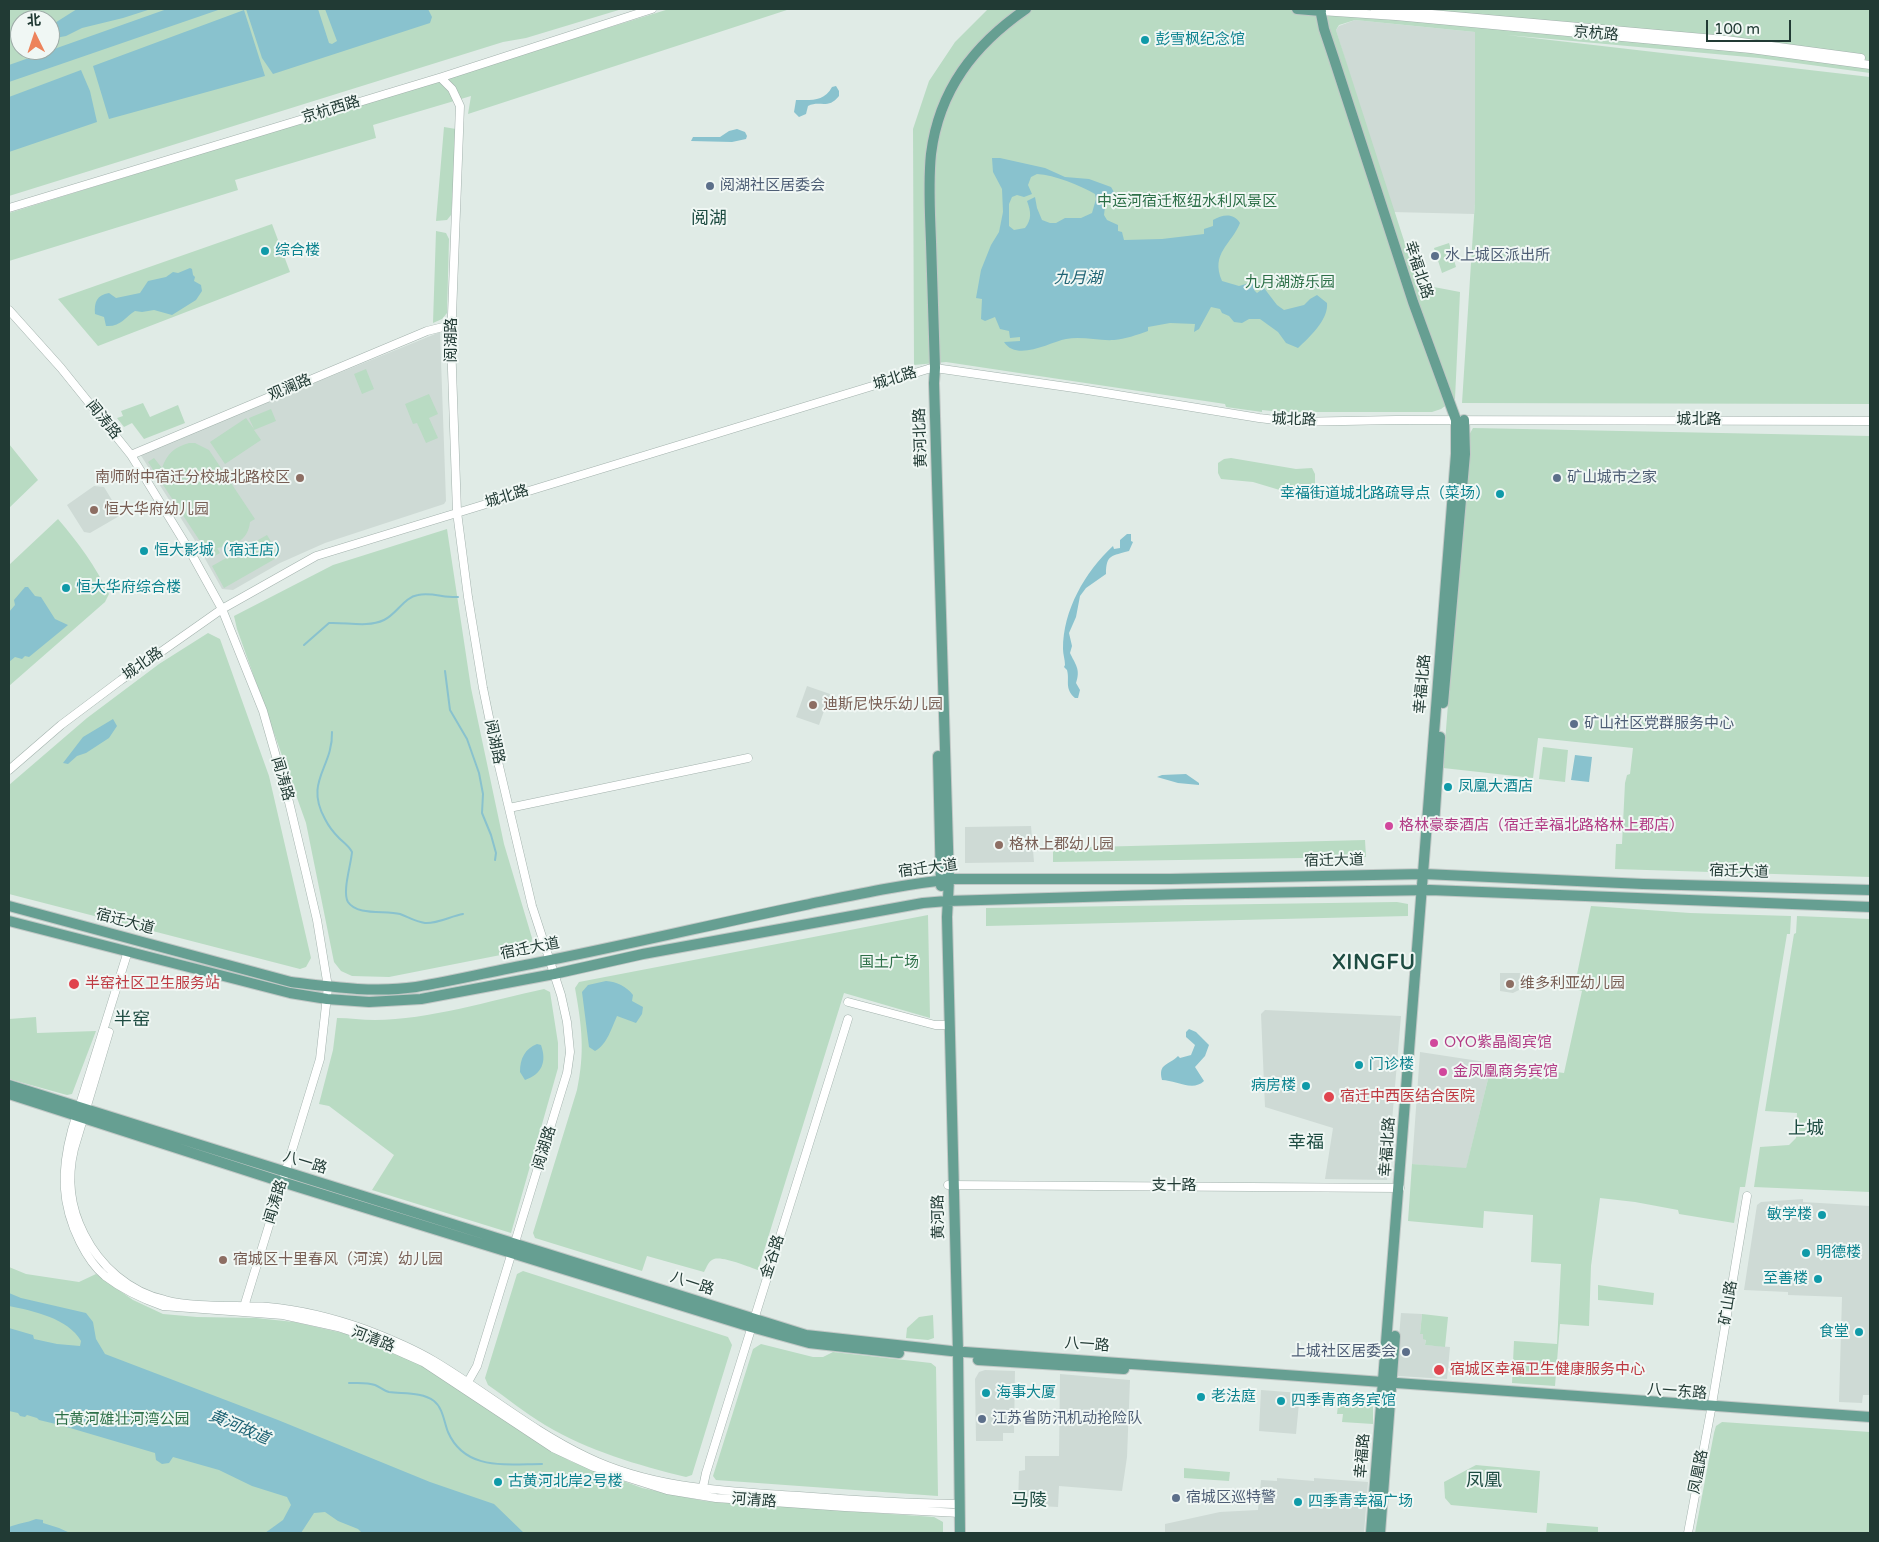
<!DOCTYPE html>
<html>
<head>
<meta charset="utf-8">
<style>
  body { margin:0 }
  #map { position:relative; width:1879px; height:1542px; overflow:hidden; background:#e0ebe6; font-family:"Varela Round","Noto Sans SC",sans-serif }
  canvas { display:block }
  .frame { position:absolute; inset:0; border:10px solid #213a34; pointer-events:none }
  .north { position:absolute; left:10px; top:10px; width:50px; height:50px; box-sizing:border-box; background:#f0f7f4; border:1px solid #9daba7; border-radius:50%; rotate:356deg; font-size:14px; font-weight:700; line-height:20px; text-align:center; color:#213a34 }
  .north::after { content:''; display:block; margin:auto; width:18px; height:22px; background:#ed835b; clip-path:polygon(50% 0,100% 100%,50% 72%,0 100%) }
  .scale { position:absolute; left:1706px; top:20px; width:85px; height:22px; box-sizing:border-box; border:2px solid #213a34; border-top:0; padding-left:6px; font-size:15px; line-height:18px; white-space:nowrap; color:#213a34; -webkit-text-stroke:4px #f0f7f4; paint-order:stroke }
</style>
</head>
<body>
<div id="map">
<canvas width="1879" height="1542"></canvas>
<div class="frame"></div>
<div class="north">北</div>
<div class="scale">100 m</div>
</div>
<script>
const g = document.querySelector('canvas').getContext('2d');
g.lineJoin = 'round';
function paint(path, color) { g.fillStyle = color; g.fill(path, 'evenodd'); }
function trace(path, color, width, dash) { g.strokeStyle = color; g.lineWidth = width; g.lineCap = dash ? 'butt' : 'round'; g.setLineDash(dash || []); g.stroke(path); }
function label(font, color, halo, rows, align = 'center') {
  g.font = font + ' "Varela Round","Noto Sans SC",sans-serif'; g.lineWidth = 4; g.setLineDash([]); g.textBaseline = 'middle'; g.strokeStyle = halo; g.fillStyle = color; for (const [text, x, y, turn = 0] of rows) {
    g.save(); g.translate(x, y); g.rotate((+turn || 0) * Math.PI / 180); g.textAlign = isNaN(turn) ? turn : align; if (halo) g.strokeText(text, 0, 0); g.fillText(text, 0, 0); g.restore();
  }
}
paint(new Path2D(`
  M1355,20l120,12 1,159 -2,23 -82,-2 -56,-182 3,-4z
  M440,332l6,169 -2,3 -119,39 -45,20 -47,27 -11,-1 -28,-50 -54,-85z
  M94,486l10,1 17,28 -31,18 -6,-1 -17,-27z
  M807,686l23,8 -11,31 -23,-8z
  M1031,826l3,36 -69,1v-36z
  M1500,973h20l-1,17 -6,3 -13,-2z
  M1265,1010l136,6 -14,164 -62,-1 8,-51 -68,-21 -4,-93z
  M1420,1052l72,11 -26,106 -54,-5z
  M1803,1199v3l67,4v189h-7l-1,8 -23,-1 3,-105 -54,-2v-3l-44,-2 13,-85 4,-3z
  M1401,1313l21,1 -2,20h3l3,5 -1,6 25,2 -3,32 -49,-3 -2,-3z
  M985,1370l30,1 -1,62h-11v8h-27l-1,-62 4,-7z
  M1060,1374l70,6 -3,77 -5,34 -63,-5 -1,21 -40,-2 1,-34 6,-1v-14h34z
  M1261,1390l39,3 -4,41 -37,-3z
  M1277,1478l37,3v-3l54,4 -4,51h-199v-9l55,-12 38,-2 3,-30 16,1z`), '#cedad5');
paint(new Path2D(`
  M9,9h613l-96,29 -23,4 -494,154zM20,20h30v30h-30z
  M669,9h121l-322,105 3,-18 -98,29 3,13 -141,42 3,10 -229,71v-48z
  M988,9h882v64l-111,-15 -252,-23 363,42v327l-408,-1 13,-202v-169l-120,-12 -16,5 -3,5 82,254 42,8 -5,107 -14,10 -9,3h-151l-19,-2v2l-36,-5 -1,-3 -279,-42 -32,3 -1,-236 16,-48 26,-39z
  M444,127l12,2 2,4 -7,82 -4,5 -11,1z
  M272,224l18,48 -192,74 -40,-47z
  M436,231l10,2 3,6 -2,74 -5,6 -9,4z
  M1449,243l7,24 -14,6 -8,-25z
  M366,369l8,20 -12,5 -8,-20z
  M429,394l9,20 -9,4 9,20 -12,5 -9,-20 -4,1 -8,-20z
  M143,403l7,14 28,-12 7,18 -41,16 -12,-16 -8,4 -7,-9 6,-2 -2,-5z
  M271,409l5,12 -22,9 7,10 -36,24 -15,-22 36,-24 8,11 -5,-11z
  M1473,428l397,8v441l-255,-8 1,-25h6l3,-61 2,-8 3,-1 3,-26 -95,-10 -5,40 -90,-10 26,-333z
  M189,443h6l14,7 46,69 -5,3c-2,19 -16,24 -33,26l3,5 -9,5 -63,-96 6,-4 8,10c5,-14 12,-21 27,-25z
  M9,444l29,36 -29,28z
  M1231,458l65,11 16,-1 3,6v13l-5,5 -27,-1 -30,-9 -32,-3 -3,-6v-10l6,-4z
  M58,519c20,23 38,48 51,75l-4,8 -96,84v-121z
  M447,529l24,159 33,156 28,94 -1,11 -142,28 -37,-1 -11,-5 -7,-9 -28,-139 -69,-194 -3,-13 99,-51z
  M267,535l13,21 -56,32 -12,-22z
  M208,633l12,6 49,137 42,182 -5,9 -6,2 -291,-75v-109l78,-67 72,-54z
  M1543,747l25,3 -3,32 -26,-3z
  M1365,840l1,17 -313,5v-14z
  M1397,902l11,2v12l-422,10v-18z
  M1591,906l99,7 101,3 -1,18h-3l-42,253h-5l-6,36 -55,-9 -1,-4 -43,-8 -35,-4 -9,68 -2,60 -29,-2 -5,62 -43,-3 2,-42 43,3 4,-80 -30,-2 2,-47 -49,-4 -1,17 -75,-7 4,-57 54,4 26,-105 72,10 18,-82 -8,-2z
  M928,915l2,103 -86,-25 -86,277c-9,-3 -35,-14 -44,-11 -6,2 -7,8 -10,13l-57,-16 -5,15 -107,-33 -2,-5 44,-143c8,-38 5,-63 -2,-102l4,-6z
  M1797,916l73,3v273l-116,-5 6,-40 29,-2 7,-7 1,-25 -32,-2 29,-177 2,-1z
  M544,989l6,3 8,51v25l-47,165 -139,-43 22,-35 -65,-49 -10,-2 14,-54 4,-32c12,0 25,2 38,2 53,0 117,-20 169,-31z
  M36,1017l1,16 59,-2 -24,63 -5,1 -58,-16v-60z
  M9,1267l17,7 53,8 17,-8 37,26 30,14 34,3 59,1 38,4 53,12 48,17 50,27 80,56 45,27 72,27 62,13 230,16 9,5v11h-934z
  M523,1271l205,66 4,8 -40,130 -6,2c-49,-12 -97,-26 -141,-52 -20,-12 -38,-27 -57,-40l-3,-7 32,-104z
  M1598,1285l56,8 -1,12 -55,-5z
  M1422,1314l26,3 -3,30 -20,-2 1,-5 -3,-1v-5h-3z
  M933,1315l1,23 -6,2 -22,-2 1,-10 12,-11z
  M761,1344l52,13h10l10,-5 98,11 5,4 2,129 -222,-16 -3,-4 40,-127z
  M1339,1396l29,4 5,7v17l-31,-2 1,-8h-6z
  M1722,1422l148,10v101h-175l19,-100 2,-7z
  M1476,1465l64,6 -3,42 -86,-8 -6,-7 -1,-16z
  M1184,1468l46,4 -1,9 -45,-3z
  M1547,1523l51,4v6h-52z`), '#b9dbc3');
paint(new Path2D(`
  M77,9h74l-28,9 -41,10 -16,8 -16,3v-13z
  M167,9h54l-212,73v-17z
  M246,9h72l11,34 3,1 5,-3 -12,-32h103l4,8 -2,6 -157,51 -11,-16z
  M244,10l21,66 -156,43 -16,-53z
  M81,70l9,21 7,31 -88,30v-55z
  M836,86l3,5v5c-11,14 -19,4 -31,10l-2,8 -7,3 -5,-5 2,-12c15,0 28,2 36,-13z
  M737,129l8,3 2,4 -1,3 -14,3 -41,-1 2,-4h27l9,-6z
  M992,158h8l45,10 20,9 24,2 22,8 3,5 -8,6 -2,17 3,5 11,5v6l4,1 2,8 38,-1 42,-5v-5l9,-3v-6c9,-5 20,-8 27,3 -8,21 -30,30 -18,58l17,5 17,-5 5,3 -7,6 3,3 7,-5 13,17 7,5 20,-5 6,-6 7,-4 10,8c2,16 -18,35 -29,45l-12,-5 -8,-11 -18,-13h-11l-7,4 -8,-1 -5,-6 -7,-3 -2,-4 -9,-2 -12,22 -5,3 1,-8 -25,-1 -22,4v4c-11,4 -23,8 -34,9 -16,1 -32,-4 -48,-1 -16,3 -49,23 -62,3l16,-1v-4l-10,1 -1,-7 -9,-2 -5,-12 -10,4 -4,-2 1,-20 -6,-1 5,-28 10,-25 8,-13 4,-20 -1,-23 -9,-17zM1037,174c18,1 42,11 58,20l1,5 -4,14 -11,5h-16l-9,5h-6l-8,-3 -5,-12 -2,-11 -8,4c4,11 5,18 -2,27l-11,2 -5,-4v-22l3,-7 5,-2 7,2 8,-3 -4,-9 3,-8z
  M190,268l2,1 1,6 2,2 -1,4 7,4 1,6 -6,9 -24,15 -18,-5 -12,2 -7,-1c-10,6 -14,16 -29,15l-2,-9 -9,-3c-1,-12 2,-19 14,-21l7,5 24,-5 8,-12 18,-4 7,-5 5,1z
  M1127,534h4v7l2,1 -4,9c-17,5 -23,3 -23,23l-20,14 -6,8 -4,21 -7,16 3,13 -2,7c5,11 11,16 6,30l4,7 -2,8h-3c-11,-10 -5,-17 -8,-28l-3,-3 1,-2c0,-5 -2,-11 -2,-16 0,-39 22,-77 50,-103l1,3 6,-1v-8z
  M25,587h3l7,9 6,1 14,22 13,6 -39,32 -4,-1 -3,3 -7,-2 -6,5v-50l6,-7 -1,-5z
  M113,719l4,7 -8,12 -23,15 -9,3 -9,8 -5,-1 20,-26z
  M1575,755l17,2 -3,25 -18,-2z
  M1186,774l13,9v2l-21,-2 -21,-6 5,-2z
  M606,981c11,1 20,5 27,14l-1,6 11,6 -1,7 -6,9 -19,-7c-5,11 -10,29 -22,35l-6,-4 -7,-55 6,-7z
  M1189,1029l7,3 13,13 -4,11 -10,11 9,14c-11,11 -29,-1 -42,-1 -4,-17 6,-14 16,-24l2,2 11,-3 4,-10 -9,-8v-5z
  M537,1044l4,1c6,17 1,29 -16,35l-5,-8c0,-14 5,-23 17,-28z
  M9,1293l12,5 65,15 7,9 3,17 9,15 173,66 152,62 64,22 30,29h-162l-4,-4 -20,-8 -13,-9 -11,1 -13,20h-36l18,-13 8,-15 -4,-8 -35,-11 -33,-16 -46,-13 -4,6 -7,1 -6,-4 -1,-7 -95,-28 -21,-5 -2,-2 -10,-3 -2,2 -5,-1 -2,-3 -9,-2v-83l24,7 1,4 23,5 23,2 1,-5c-13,-23 -48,-30 -72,-35z
  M36,1519l7,1v3l16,5 11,5h-61v-6c10,-4 17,-4 27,-8z`), '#89c2ce');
trace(new Path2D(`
  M304,645l25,-22c18,-1 38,5 55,-3 13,-6 20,-23 34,-25 13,-3 27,3 40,2
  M445,671l5,39 17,29 12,34 4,21 -1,19 9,22 5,18 -1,7
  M332,732c1,36 -28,49 -7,87 3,6 9,14 14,19 5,5 10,8 13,14 -1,13 -10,40 -4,50 9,14 38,8 52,12 8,3 16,8 25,9 12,1 26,-7 38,-9
  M349,1383c8,0 18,-1 26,2 5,2 9,6 14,7 14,2 33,0 45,9 9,7 10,21 14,31 17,39 58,32 94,32`), '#89c2ce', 2);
const minor = new Path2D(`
  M1375,9l351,31 135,18
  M1321,11l75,5 355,33 119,16
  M442,77l1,3 9,9 8,17 -9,235 6,171 11,85 15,91 16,78 33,140 29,89 6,27 3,30 -3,21 -90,293 -13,23
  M9,208l433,-131 210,-68
  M9,310l52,58 70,87 60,98 31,56 41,102 26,91 17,71 11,47 11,67 -8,72 -77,251
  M131,455l296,-124 16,-4h9
  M9,770l52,-45 60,-45 101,-71 94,-53 612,-187 7,-1 146,21 178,29 33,4 104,-2 474,1
  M509,808l239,-50
  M128,951l-56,179c-11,41 -11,74 8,112 6,12 14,25 25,34 17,13 38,23 58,30l120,9 55,12 24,8 61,27 130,86 41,19 73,23 49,8 129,9 115,6
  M848,1002l87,23h9
  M109,1032l-35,117c-7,29 -4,58 10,85 16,32 45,58 81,66 30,8 72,5 103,7 33,3 65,11 96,22 24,9 48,19 70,32 52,31 98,70 153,96 66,32 140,34 212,39 51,4 103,7 155,8
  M948,1185l452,3
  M702,1492l4,-19 142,-454
  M1688,1533l23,-123 36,-214`);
const major = new Path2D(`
  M1297,9l24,2
  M1320,9l4,20 10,30 79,243 43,118v34l-85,1079
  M1443,703l22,-249 -1,-34
  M938,756l3,130
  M1434,825l6,-88
  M9,906l282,76c41,5 83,11 125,5 38,-6 77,-16 115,-23 92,-18 183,-40 274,-59 49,-10 99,-21 149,-26h216l254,-5 219,10 227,6
  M9,921l281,72 37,6 42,3 52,-3 133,-25 89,-20 280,-51 24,-2 238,-7 245,-4 440,17
  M9,1085l797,250 145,16 919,66
  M9,1094l273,88 469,145 58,16 90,10
  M978,1360l146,9
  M960,1533l-2,-182 -11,-434 2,-37 -15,-497 1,-15c-1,-42 -3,-84 -4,-126 -1,-29 -3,-59 0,-88 8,-64 43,-109 95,-145
  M1380,1533l15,-197`);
trace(minor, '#a3b2ad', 9);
trace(major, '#c1c8c6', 12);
trace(minor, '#fff', 8);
trace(major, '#669f92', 10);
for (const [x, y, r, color] of [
  [1145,40,5,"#0f9aa8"],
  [710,186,5,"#5c6f8a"],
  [265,251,5,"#0f9aa8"],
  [1435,256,5,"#5c6f8a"],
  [300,478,5,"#8d6e63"],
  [1557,478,5,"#5c6f8a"],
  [1500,494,5,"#0f9aa8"],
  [94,510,5,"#8d6e63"],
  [144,551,5,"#0f9aa8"],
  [66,588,5,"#0f9aa8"],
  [813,705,5,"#8d6e63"],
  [1574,724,5,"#5c6f8a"],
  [1448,787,5,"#0f9aa8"],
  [1389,826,5,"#d1479c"],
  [999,845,5,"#8d6e63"],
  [74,984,6,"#e0444e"],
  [1510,984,5,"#8d6e63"],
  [1434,1043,5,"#d1479c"],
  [1359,1065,5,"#0f9aa8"],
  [1443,1072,5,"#d1479c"],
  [1306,1086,5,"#0f9aa8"],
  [1329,1097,6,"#e0444e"],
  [1822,1215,5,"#0f9aa8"],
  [1806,1253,5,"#0f9aa8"],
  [223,1260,5,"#8d6e63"],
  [1818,1279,5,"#0f9aa8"],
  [1859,1332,5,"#0f9aa8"],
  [1406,1352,5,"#5c6f8a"],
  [1439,1370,6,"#e0444e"],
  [986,1393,5,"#0f9aa8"],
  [1201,1397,5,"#0f9aa8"],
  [1281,1401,5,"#0f9aa8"],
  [982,1419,5,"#5c6f8a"],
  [498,1482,5,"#0f9aa8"],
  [1176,1498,5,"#5c6f8a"],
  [1298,1502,5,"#0f9aa8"]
]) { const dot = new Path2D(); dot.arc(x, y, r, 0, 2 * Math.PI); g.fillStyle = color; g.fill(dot); trace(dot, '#f0f7f4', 2); }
label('15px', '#213a34', '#f0f7f4', [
  ["京杭路",1596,34,5],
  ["京杭西路",331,110,-17],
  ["幸福北路",1418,270,72],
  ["阅湖路",452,340,-90],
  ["城北路",895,379,-17],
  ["观澜路",290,388,-23],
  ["闻涛路",103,420,51],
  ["城北路",1294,420,2],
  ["城北路",1699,420],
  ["黄河北路",921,438,-92],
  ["城北路",507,497,-17],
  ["城北路",143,664,-35],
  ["幸福北路",1423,684,-85],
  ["阅湖路",494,742,78],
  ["闻涛路",282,779,74],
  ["宿迁大道",1334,861,-1],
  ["宿迁大道",928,869,-7],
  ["宿迁大道",1739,872,2],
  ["宿迁大道",125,922,15],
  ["宿迁大道",530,949,-11],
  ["幸福北路",1388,1147,-86],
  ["阅湖路",545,1148,-73],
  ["八一路",305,1163,17],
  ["支十路",1174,1186],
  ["闻涛路",276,1202,-73],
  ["黄河路",939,1217,-91],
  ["金谷路",773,1257,-72],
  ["八一路",692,1284,18],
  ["矿山路",1729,1303,-81],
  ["河清路",373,1340,21],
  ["八一路",1087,1345,4],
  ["八一东路",1677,1392,4],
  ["幸福路",1363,1456,-85],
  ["凤凰路",1699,1472,-79],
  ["河清路",754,1501,4]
]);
label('15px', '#0d838f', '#f0f7f4', [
  ["彭雪枫纪念馆",1155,40],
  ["综合楼",275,251],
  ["幸福街道城北路疏导点（菜场）",1490,494,"right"],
  ["恒大影城（宿迁店）",154,551],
  ["恒大华府综合楼",76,588],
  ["凤凰大酒店",1458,787],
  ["门诊楼",1369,1065],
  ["病房楼",1296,1086,"right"],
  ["敏学楼",1812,1215,"right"],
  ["明德楼",1816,1253],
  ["至善楼",1808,1279,"right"],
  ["食堂",1849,1332,"right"],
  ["海事大厦",996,1393],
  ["老法庭",1211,1397],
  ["四季青商务宾馆",1291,1401],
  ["古黄河北岸2号楼",508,1482],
  ["四季青幸福广场",1308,1502]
], 'left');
label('15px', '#4e5e75', '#f0f7f4', [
  ["阅湖社区居委会",720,186],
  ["水上城区派出所",1445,256],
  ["矿山城市之家",1567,478],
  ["矿山社区党群服务中心",1584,724],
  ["上城社区居委会",1396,1352,"right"],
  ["江苏省防汛机动抢险队",992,1419],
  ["宿城区巡特警",1186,1498]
], 'left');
label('15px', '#2d7048', '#f0f7f4', [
  ["中运河宿迁枢纽水利风景区",1187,202],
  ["九月湖游乐园",1290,283],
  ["国土广场",889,963],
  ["古黄河雄壮河湾公园",122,1420]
]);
label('15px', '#785e54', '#f0f7f4', [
  ["南师附中宿迁分校城北路校区",290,478,"right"],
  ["恒大华府幼儿园",104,510],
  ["迪斯尼快乐幼儿园",823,705],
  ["格林上郡幼儿园",1009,845],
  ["维多利亚幼儿园",1520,984],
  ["宿城区十里春风（河滨）幼儿园",233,1260]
], 'left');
label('15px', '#b23c85', '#f0f7f4', [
  ["格林豪泰酒店（宿迁幸福北路格林上郡店）",1399,826],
  ["OYO紫晶阁宾馆",1444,1043],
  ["金凤凰商务宾馆",1453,1072]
], 'left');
label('15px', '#be3a42', '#f0f7f4', [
  ["半窑社区卫生服务站",85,984],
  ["宿迁中西医结合医院",1340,1097],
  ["宿城区幸福卫生健康服务中心",1450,1370]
], 'left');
label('italic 16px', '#1e6374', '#f0f7f4', [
  ["九月湖",1078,279],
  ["黄河故道",239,1428,23]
]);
label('18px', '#1e4c42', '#f0f7f4', [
  ["阅湖",709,219],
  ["半窑",132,1020],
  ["上城",1806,1129],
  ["幸福",1306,1143],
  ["凤凰",1484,1481],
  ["马陵",1029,1501]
]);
g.letterSpacing = '1px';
label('bold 20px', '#1e4c42', '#f0f7f4', [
  ["XINGFU",1374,964]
]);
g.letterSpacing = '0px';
</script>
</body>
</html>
